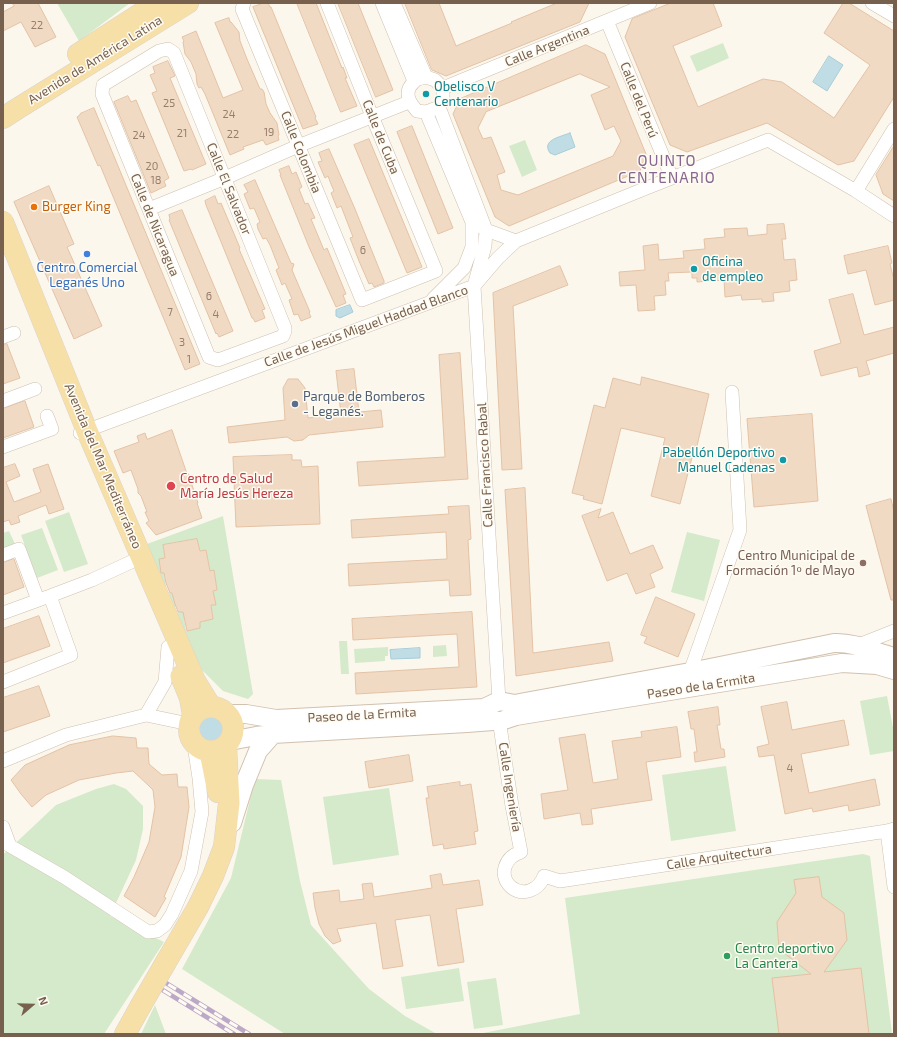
<!DOCTYPE html>
<html>
<head>
<meta charset="utf-8">
<style>
  body { margin:0 }
  #map { position:relative; width:897px; height:1037px; overflow:hidden; background:#fcf7ec; font-family:"Exo 2",sans-serif }
  canvas { display:block }
  .frame { position:absolute; inset:0; border:4px solid #77604e; pointer-events:none }
  .north { position:absolute; left:12px; top:985px; width:40px; height:40px; -webkit-text-stroke:3px #fefbf2; paint-order:stroke; rotate:70deg; font-size:11px; font-weight:700; line-height:16px; text-align:center; color:#77604e }
  .north::after { content:''; display:block; margin:auto; width:14px; height:18px; background:#77604e; clip-path:polygon(50% 0,100% 100%,50% 72%,0 100%) }
</style>
</head>
<body>
<div id="map">
<canvas width="897" height="1037"></canvas>
<div class="frame"></div>
<div class="north">N</div>
</div>
<script>
const g = document.querySelector('canvas').getContext('2d');
g.lineJoin = 'round';
function paint(path, color) { g.fillStyle = color; g.fill(path, 'evenodd'); }
function trace(path, color, width, dash) { g.strokeStyle = color; g.lineWidth = width; g.lineCap = dash ? 'butt' : 'round'; g.setLineDash(dash || []); g.stroke(path); }
function label(font, color, halo, rows, align = 'center') {
  g.font = font + ' "Exo 2",sans-serif'; g.lineWidth = 3; g.setLineDash([]); g.textBaseline = 'middle'; g.strokeStyle = halo; g.fillStyle = color; for (const [text, x, y, turn = 0] of rows) {
    g.save(); g.translate(x, y); g.rotate((+turn || 0) * Math.PI / 180); g.textAlign = isNaN(turn) ? turn : align; if (halo) g.strokeText(text, 0, 0); g.fillText(text, 0, 0); g.restore();
  }
}
paint(new Path2D(`
  M57,3h73l-51,38z
  M723,43l6,15 -32,14 -7,-16z
  M525,140l12,30 -15,7 -13,-31z
  M69,512l19,52 -24,8 -19,-51z
  M223,516l30,178 -5,5 -25,-8 -21,-21 -29,-60 -26,-66zM197,539l3,12 6,-1 4,21h4l3,19 -4,1 2,14h-4l2,14 -13,3v6l-14,3 -2,-13 1,-1 -1,-6 -8,2 -1,-7 5,-1 -2,-6h-4l-2,-6 -5,1 -3,-21h-3l4,-15 -2,-13z
  M42,528l16,42 -21,8 -16,-43z
  M9,531l6,13 -12,5v-16z
  M687,532l33,8 -16,61 -33,-9z
  M339,641h8l2,33h-8z
  M446,645l1,11 -14,1v-11z
  M388,647v9h-3v5l-30,2 -1,-14z
  M887,696l7,37v18l-24,4 -10,-54z
  M726,766l10,65 -65,10 -9,-66z
  M255,779l26,1 19,101 11,44 58,64 36,27 32,18h-152l-103,-65 49,-91z
  M114,784l12,5 17,17v23l-7,31 -26,56 54,26 -60,92h-101v-181h2l51,-48 40,-16z
  M389,788l10,67 -66,10 -10,-68z
  M863,854l7,2 22,178h-414l102,-20 -15,-116z
  M459,968l5,33 -58,8 -5,-32z
  M496,978l7,47 -29,4 -7,-47z
  M155,1005l11,29h-25z`), '#d4eaca');
const water = new Path2D(`
  M829,56l14,9 -16,26 -14,-9z
  M570,133l5,14 -20,8 -5,-2c-9,-13 10,-16 20,-20z
  M350,305l3,7 -13,6 -4,-2v-6z
  M420,648v10l-29,1 -1,-9z
  M196 728a15 15 0 1 1 30 0a15 15 0 1 1-30 0Z`);
paint(water, '#c0dde6');
trace(water, '#a6ccd7', 1);
const building = new Path2D(`
  M12,3h26l18,34 -21,10 -14,-25 -18,9v-19l11,-6z
  M264,3h4l2,4h1l45,110 -1,1 3,6 -15,5 -50,-122z
  M297,3h19l26,65 1,-1 4,11h-2l12,28 -16,6z
  M338,3h20l35,87 -17,7z
  M405,3h34l17,43 56,-23 -1,-1 46,-19h32l-9,19 -134,54 -14,-6z
  M671,3h42l9,23 -49,20 25,61 65,-28 19,3 52,36 36,-53 -46,-32 19,-30h6l45,28v66l-40,64 -16,4 -71,-42 -80,29 -17,-7 -45,-108 7,-18z
  M229,18l1,4h1l8,10 1,9 7,18 13,30h2l2,3 2,12 4,9 7,10 2,12 -1,1 1,4 -13,5 -3,-5 -20,7 1,2 -14,6 -25,-61 -4,-7 -2,1 -2,-4 -1,-10 -5,-12 -6,-8 -2,-12 1,-1 -2,-4 14,-6 27,67 20,-8 -28,-67z
  M586,45l19,9 41,100 -6,17 -131,55 -14,-9 -42,-103 7,-15zM580,74l30,13 -19,8 14,35 9,-4 7,15 -8,15 -95,39 -17,-5 -4,-15 8,-3 -14,-35 -8,2 -5,-11 8,-16z
  M168,61l7,15 -5,2 36,86 -14,6 -1,-1 -7,2 -32,-78 5,-2 -7,-16 5,-2 -2,-6z
  M128,96l3,6 5,-2 33,78 -5,3 2,5 -15,7 -37,-91z
  M94,108l106,256 -15,6 -85,-205 -2,1 -21,-49 3,-2v-1z
  M412,126l41,102 -15,6 -41,-102z
  M369,139l53,128 -15,6 -53,-128z
  M894,146v55l-11,-7 -7,-19z
  M329,149l26,60 29,72v2l-10,4 -2,-4 -3,1 -10,-23 -9,-23 3,-1 -12,-31 -4,2 -6,-15 3,-2 -3,-7 -3,-8 -3,2 -7,-16 4,-1 -3,-8z
  M289,166l3,8 4,-2 6,15 -3,2 6,15 3,-1 7,15 -4,1 13,31 3,-2 19,46 -3,1 3,8 -10,4 -27,-60 -29,-72h1l-2,-5z
  M255,180l36,83 3,1 -2,6 18,42 -1,1 2,4 -10,4 -3,-7 -4,1 -5,-15 3,-1 -7,-16 -3,2 -6,-15 3,-2 -9,-23 -4,-7 -3,1 -5,-10 -1,-5 3,-2 -6,-14 -4,1 -6,-15 4,-2 -4,-7z
  M49,186l25,58 -7,3 35,79 -28,13 -60,-137z
  M215,196l3,8 3,-1 19,45 -1,1 26,60 -3,1 3,8 -10,4 -2,-4h-1l-46,-113 -1,-4z
  M182,210l51,121 -14,6 -2,-4 -1,1 -47,-114 1,-1 -1,-4z
  M784,224l2,15h-4l2,21 11,-1 2,21 -8,1 1,10 -17,2 1,8 -12,1v-3l-20,1 -1,-5 -16,2 -1,-17 -27,2v-4h-5v-6l-24,1 1,8h-4l1,14 -12,1 1,14 -17,1 -2,-26 -16,1 -1,-14 26,-2 -2,-24 15,-2 1,16 25,-2 -1,-7 22,-2 -1,-10 21,-2 -1,-8 23,-1 1,8 19,-2v-9z
  M888,246l4,17 -2,1 4,16v20l-19,5 -9,-35 -18,4 -4,-18z
  M560,266l8,19 -55,21 9,163 -20,1 -9,-177z
  M853,294l11,41 30,-8v26l-28,8 4,13 -11,3 -2,-10 -36,9 -7,-25 27,-8 -12,-43z
  M7,344l13,34 -17,6v-39z
  M460,353l8,126 -109,7 -2,-24 88,-5 -6,-102z
  M354,369l5,43 22,-2 2,17 -74,8 -6,5 -9,1 -7,-4 -58,6 -2,-16 58,-7 -2,-32 5,-9h10l7,9 3,30 33,-4 -5,-43z
  M642,377l67,17 -12,52h-2l-15,58 -29,-8 14,-58 -44,-10 -19,76 -19,-5 1,-3 -12,-3 22,-88 11,3 8,-30 27,7z
  M25,401l9,26 -31,11v-29z
  M812,414l6,87 -64,6 -7,-88z
  M172,430l14,41 3,4 1,4 8,24h-1l5,15 -46,17 -10,-12 3,-2 -4,-9h2l-6,-16 -3,-3v-4l-7,-19 -8,3 -9,-22 25,-9 -2,-6 8,-3 2,6z
  M292,455v5h9l1,7 16,-1 2,58 -84,3 -3,-70z
  M15,464l5,12 -14,6 8,20 27,-10 -8,-23 15,-5 16,45 -15,5 -3,-9 -28,11 2,6 -9,3 -2,-5 -6,2v-54z
  M525,488l8,165 76,-11 4,19 -97,15 -11,-186z
  M891,499l3,13v88h-3l-25,-94z
  M469,506l2,33 -3,1 3,55 -21,1 -1,-16 -100,6 -1,-22 99,-5 -1,-27 -94,6 -1,-18 98,-6 -1,-7z
  M601,509l-3,9 15,-6 17,42 23,-9 10,23 -13,6 5,13 -19,7 -9,-21 -20,8 -25,-65z
  M197,539l3,12 6,-1 4,21 4,-1 3,20 -4,1 3,14h-5l2,14 -13,3v6l-13,3 -4,-19h-5l-3,-8 -3,-11h-2l-4,-10 -2,-10h-3l-2,-14 6,-1 -2,-13z
  M14,559l10,28 -21,8v-32z
  M656,597l39,17 -17,43 -34,-14 3,-6 -6,-2z
  M472,612l5,75 -121,7 -1,-21 104,-6 -2,-33 -104,6 -1,-21z
  M39,616l11,30 -47,17v-34z
  M39,686l11,30 -47,16v-34z
  M787,702l5,28 52,-10 5,25 -48,9 8,39 66,-14 5,26 -31,6 -1,-6 -35,7 -1,-4 -27,6 -11,-59 -15,2 -2,-10 12,-3 -8,-37z
  M718,707l2,18h-3l4,24h3l1,8 -30,5 -1,-10h3l-3,-23h-3l-3,-17z
  M677,727l4,30 -35,5 6,38 -61,9 2,15 -11,1 -2,-12 -36,6 -3,-25 27,-4 -9,-52 26,-4 8,49 25,-4 -6,-38 30,-4 -1,-5z
  M113,736l23,2 1,10h11l1,16 13,11 15,-1 1,13h9l2,20 -8,50 -17,40 2,1 -11,19 -31,-21 10,-19 15,-35 6,-35 -2,-17 -5,-5 -15,-14 -17,2 -37,7 -33,15 -14,12 -11,-13 -10,-14 14,-15 44,-20z
  M409,755l4,26 -44,7 -4,-26z
  M460,782v4l11,-2 7,47 -4,1 2,12 -32,5 -1,-5 -10,2 -7,-48h3l-2,-11z
  M441,874l2,11 36,-5 4,25 -27,4 8,53 -26,4 -8,-51 -35,5 8,46 -20,3 -7,-46 -39,6 4,12 -8,3 -8,-8 -6,-12 -4,-16 -2,-15 26,-3 1,12 24,-3 -2,-15 10,-1 2,14 58,-9 -2,-12z
  M819,877l3,20 22,16 3,27 -23,32 37,-4 8,66h-90l-7,-56 39,-4 -32,-25 -2,-27 19,-29 -2,-13z`);
paint(building, '#f1dac4');
trace(building, '#e3c2a5', 1);
const street = new Path2D(`
  M244,3l-2,6 120,291 74,-29 -64,-155 -45,-113
  M382,3l32,78
  M394,3l32,74
  M872,3l22,13
  M607,21l65,157
  M168,49l6,4 111,275v3l-2,5 -65,24 -9,-3 -107,-263 1,-9 56,-34z
  M426,77l9,3 8,8v10l-4,9 -13,5 -9,-1c-8,-9 -14,-19 -3,-29 2,-3 8,-4 12,-5z
  M443,88l207,-85
  M439,107l47,123 -1,16 -11,40 25,415
  M426,112l46,110v25l-8,21 -31,31
  M856,191l38,-62
  M149,209l76,-31 73,-32 111,-44
  M479,225l7,5 30,11
  M3,337l11,-4
  M3,401l32,-12
  M80,433l394,-147 24,-28 18,-17 128,-52 124,-49 88,51 38,25
  M3,447l49,-18 -5,-13
  M3,555l16,-6 19,51
  M3,613l44,-16
  M856,646l38,-15
  M690,672l50,-142 -8,-138
  M3,682l68,-27 -21,-59 42,-16 39,-18
  M146,715l19,-33 3,-35
  M500,721v5l12,80 9,46c-16,5 -23,23 -10,35 12,10 28,3 33,-11l16,5 327,-50 7,-2
  M3,761l63,-26 80,-20 43,9
  M3,827l7,19
  M887,831l7,56
  M3,842l61,35 84,55 9,-1 8,-6 7,-11 19,-43 11,-59 -3,-34 -5,-33`);
const secondary = new Path2D(`
  M227,714h19l30,5 208,-11 15,-7 16,3 10,-2 165,-30 144,-29c20,-1 41,9 60,14
  M230,741l26,-5 17,-2 194,-11 26,-2h8l15,-5 326,-53 35,2 17,5
  M232,823l12,-38 14,-34 15,-17`);
const primary = new Path2D(`
  M78,54l79,-51
  M3,118l17,-11 168,-104
  M3,222l84,209 108,250 16,26
  M181,676l9,22 3,17
  M189 729a22 22 0 1 1 44 0a22 22 0 1 1-44 0Z
  M210,752l8,40
  M166,962l32,-55 15,-31 11,-29 5,-44 -3,-58
  M125,1034l15,-27`);
trace(street, '#cec0b0', 14);
trace(secondary, '#d1c1af', 20);
trace(primary, '#d9d2cd', 22);
trace(street, '#fff', 13);
trace(secondary, '#fff', 18);
trace(primary, '#f7e0a8', 21);
const rail = new Path2D(`
  M153,975l96,59
  M148,981l86,53`);
trace(rail, '#bca9c7', 4.5);
trace(rail, '#fefbf2', 3, [9]);
const primaryBridge = new Path2D(`
  M140,1007l26,-45`);
trace(primaryBridge, '#d9d2cd', 22, []);
trace(primaryBridge, '#f7e0a8', 21);
for (const [x, y, r, color] of [
  [426,94,4,"#0f9aa8"],
  [34,207,4,"#e8710a"],
  [87,254,4,"#3f7fe0"],
  [694,269,4,"#0f9aa8"],
  [295,404,4,"#5c6f8a"],
  [783,460,4,"#0f9aa8"],
  [171,486,5,"#e0444e"],
  [863,563,4,"#8d6e63"],
  [727,956,4,"#2e9e5b"]
]) { const dot = new Path2D(); dot.arc(x, y, r, 0, 2 * Math.PI); g.fillStyle = color; g.fill(dot); trace(dot, '#fefbf2', 1.5); }
label('11px', '#967e6c', null, [
  ["22",37,25],
  ["25",169,103],
  ["24",229,114],
  ["19",269,132],
  ["21",182,133],
  ["22",233,134],
  ["24",139,135],
  ["20",152,166],
  ["18",156,180],
  ["6",363,250],
  ["6",209,296],
  ["7",170,312],
  ["4",216,314],
  ["3",182,342],
  ["1",189,359],
  ["4",790,768]
]);
label('13px', '#77604e', '#fefbf2', [
  ["Calle Argentina",547,46,-22],
  ["Avenida de América Latina",95,60,-32],
  ["Calle del Perú",639,100,68],
  ["Calle de Cuba",381,137,68],
  ["Calle Colombia",301,152,68],
  ["Calle El Salvador",229,189,68],
  ["Calle de Nicaragua",155,225,68],
  ["Calle de Jesús Miguel Haddad Blanco",366,326,-20],
  ["Calle Francisco Rabal",485,465,-93],
  ["Avenida del Mar Mediterráneo",103,466,67],
  ["Paseo de la Ermita",701,686,-9],
  ["Paseo de la Ermita",362,715,-3],
  ["Calle Ingeniería",510,787,81],
  ["Calle Arquitectura",719,857,-9]
]);
label('13px', '#0d838f', '#fefbf2', [
  ["Obelisco V",434,87],
  ["Centenario",434,102],
  ["Oficina",702,262],
  ["de empleo",702,277],
  ["Pabellón Deportivo",775,453,"right"],
  ["Manuel Cadenas",775,468,"right"]
], 'left');
label('13px', '#c56008', '#fefbf2', [
  ["Burger King",42,207]
], 'left');
label('13px', '#366cbe', '#fefbf2', [
  ["Centro Comercial",87,268],
  ["Leganés Uno",87,283]
]);
label('13px', '#4e5e75', '#fefbf2', [
  ["Parque de Bomberos",303,397],
  ["- Leganés.",303,412]
], 'left');
label('13px', '#be3a42', '#fefbf2', [
  ["Centro de Salud",180,479],
  ["María Jesús Hereza",180,494]
], 'left');
label('13px', '#785e54', '#fefbf2', [
  ["Centro Municipal de",855,556],
  ["Formación 1º de Mayo",855,571]
], 'right');
label('13px', '#27864d', '#fefbf2', [
  ["Centro deportivo",735,949],
  ["La Cantera",735,964]
], 'left');
g.letterSpacing = '1px';
label('15px', '#886692', '#fefbf2', [
  ["QUINTO",667,161],
  ["CENTENARIO",667,178]
]);
g.letterSpacing = '0px';
</script>
</body>
</html>
